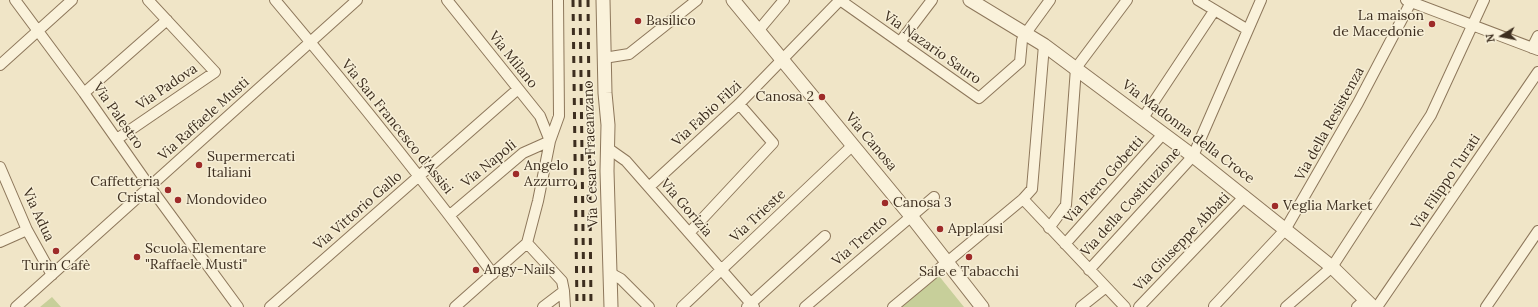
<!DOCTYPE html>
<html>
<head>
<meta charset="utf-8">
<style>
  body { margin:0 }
  #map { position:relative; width:1538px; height:307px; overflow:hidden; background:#f0e5c7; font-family:Lora,serif }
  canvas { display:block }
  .north { position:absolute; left:1482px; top:16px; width:40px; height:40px; -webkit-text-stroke:3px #f7efd7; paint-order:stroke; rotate:260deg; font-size:11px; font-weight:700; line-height:16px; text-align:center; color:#3d2e1f }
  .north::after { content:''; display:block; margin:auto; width:14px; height:18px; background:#3d2e1f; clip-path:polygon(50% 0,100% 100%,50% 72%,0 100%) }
</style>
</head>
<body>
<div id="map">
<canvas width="1538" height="307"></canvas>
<div class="north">N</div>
</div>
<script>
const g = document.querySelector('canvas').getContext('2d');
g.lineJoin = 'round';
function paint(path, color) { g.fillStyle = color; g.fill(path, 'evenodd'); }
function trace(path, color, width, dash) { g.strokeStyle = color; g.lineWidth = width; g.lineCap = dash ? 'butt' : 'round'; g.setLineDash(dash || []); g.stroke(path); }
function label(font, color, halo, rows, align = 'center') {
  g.font = font + ' Lora,serif'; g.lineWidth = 3; g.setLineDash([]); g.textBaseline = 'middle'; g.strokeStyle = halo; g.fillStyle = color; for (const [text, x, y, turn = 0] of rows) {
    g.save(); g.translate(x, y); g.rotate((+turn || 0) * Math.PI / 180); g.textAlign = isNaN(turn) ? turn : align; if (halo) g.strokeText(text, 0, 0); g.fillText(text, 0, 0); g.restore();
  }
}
paint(new Path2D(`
  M939,276l25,31h-62z
  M52,297l9,10h-21z`), '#c7cf9a');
const minor = new Path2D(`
  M15,0l69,93 66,94 88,120
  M275,0c75,89 149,180 218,274
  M447,0l93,116 10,25
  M840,0l139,98 41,-36 2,-22 6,-5
  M1198,0l50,30
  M1406,0l132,50
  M758,31l26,-31
  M1026,33l24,-33
  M900,42l32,-42
  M1532,48l6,-12
  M604,58l25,-4 68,-54
  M0,65l72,-65
  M84,93l83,-73
  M1143,118l71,-107
  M117,139l98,-67 -67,-72
  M609,149l17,12 128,146
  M0,167l27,63 25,45
  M649,187l90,-83 101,-104
  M1023,199l102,108
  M450,215l73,-62 27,-12
  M1049,228l17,-23 10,-137 51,-68
  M690,232l83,-89 -34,-39
  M0,242l27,-12
  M527,243l35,38 2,10 1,16
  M1065,244l98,-110
  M1089,270l104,-114 68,-156
  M610,273l11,6 28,28
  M1214,306l71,-76 73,-127 53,-101
  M16,307l341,-307
  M270,307l248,-218
  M455,307l72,-64 11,-42 12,-60 9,-25 -1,-116
  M543,307l21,-16
  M682,307l171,-162
  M747,307l78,-71
  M805,307l129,-110
  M893,307l130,-108 9,-10 12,-144
  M1081,307l25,-20
  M1139,307l106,-111
  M1286,307l46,-40 99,-152 53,-115
  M1357,307l9,-8
  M1377,307l161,-235
  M1486,307l52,-76`);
const tertiary = new Path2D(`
  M603,0l2,93 3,32 -1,46 4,136
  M733,0l178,216 71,91
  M970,0l74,45 149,111 139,111 41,40`);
trace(minor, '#8d775b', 12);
trace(tertiary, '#8d775b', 15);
trace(minor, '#faf2db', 10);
trace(tertiary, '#faf2db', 13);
trace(new Path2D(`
  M573,0l4,307
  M580,0l4,307
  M588,0l3,307`), '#3d2e1f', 3, [7, 7]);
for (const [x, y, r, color] of [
  [638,21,4,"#9e2b29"],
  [1432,24,4,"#9e2b29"],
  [822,97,4,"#9e2b29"],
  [199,165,4,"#9e2b29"],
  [516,174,4,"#9e2b29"],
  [168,190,4,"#9e2b29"],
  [178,200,4,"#9e2b29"],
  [885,203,4,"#9e2b29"],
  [1275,206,4,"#9e2b29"],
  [940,229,4,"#9e2b29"],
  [56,251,4,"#9e2b29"],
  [137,257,4,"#9e2b29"],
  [969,257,4,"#9e2b29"],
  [476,270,4,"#9e2b29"]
]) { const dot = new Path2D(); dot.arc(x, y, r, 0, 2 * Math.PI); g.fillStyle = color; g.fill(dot); trace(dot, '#f7efd7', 1.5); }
label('14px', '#3d2e1f', '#f7efd7', [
  ["La maison",1424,16,"right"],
  ["de Macedonie",1424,32,"right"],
  ["Basilico",646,21],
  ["Canosa 2",814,97,"right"],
  ["Supermercati",207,157],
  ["Italiani",207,173],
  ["Angelo",524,166],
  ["Azzurro",524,182],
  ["Caffetteria",160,182,"right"],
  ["Cristal",160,198,"right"],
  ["Mondovideo",186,200],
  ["Canosa 3",893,203],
  ["Veglia Market",1283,206],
  ["Applausi",948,229],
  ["Scuola Elementare",145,249],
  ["\"Raffaele Musti\"",145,265],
  ["Turin Cafè",56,266,"center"],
  ["Angy-Nails",484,270],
  ["Sale e Tabacchi",969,272,"center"]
], 'left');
label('14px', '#3d2e1f', '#f7efd7', [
  ["Via Nazario Sauro",932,48,35],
  ["Via Milano",513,60,51],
  ["Via Padova",167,87,-34],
  ["Via Fabio Filzi",707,114,-43],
  ["Via Palestro",118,116,55],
  ["Via Raffaele Musti",204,119,-42],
  ["Via della Resistenza",1330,124,-61],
  ["Via San Francesco d'Assisi",397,127,51],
  ["Via Madonna della Croce",1188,132,37],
  ["Via Canosa",871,142,50],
  ["Via Cesare Fracanzano",591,154,-92],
  ["Via Napoli",489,164,-39],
  ["Via Piero Gobetti",1104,180,-48],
  ["Via Filippo Turati",1446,182,-56],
  ["Via della Costituzione",1131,202,-48],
  ["Via Gorizia",686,208,49],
  ["Via Vittorio Gallo",358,211,-41],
  ["Via Adua",38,215,65],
  ["Via Trieste",758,216,-43],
  ["Via Trento",860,241,-41],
  ["Via Giuseppe Abbati",1182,242,-46]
]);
</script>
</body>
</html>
